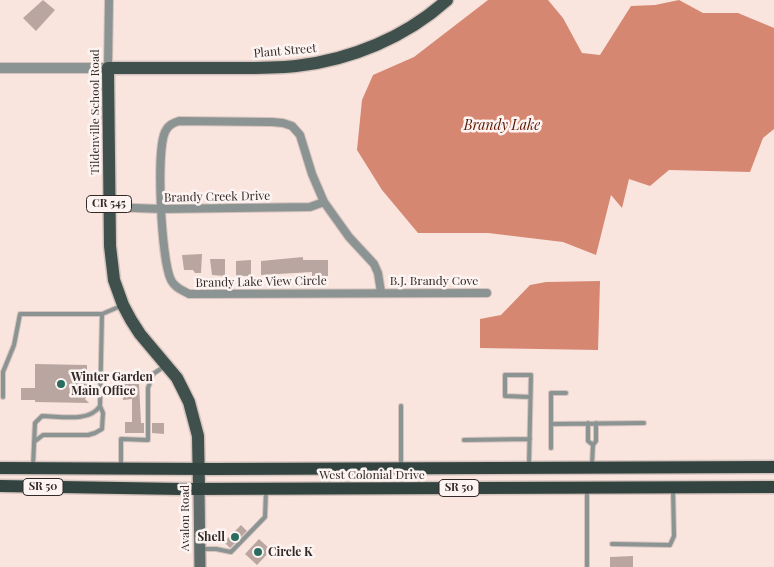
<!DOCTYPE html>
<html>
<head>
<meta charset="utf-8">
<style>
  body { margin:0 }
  canvas { display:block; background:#f9e4de }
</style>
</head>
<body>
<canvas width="774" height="567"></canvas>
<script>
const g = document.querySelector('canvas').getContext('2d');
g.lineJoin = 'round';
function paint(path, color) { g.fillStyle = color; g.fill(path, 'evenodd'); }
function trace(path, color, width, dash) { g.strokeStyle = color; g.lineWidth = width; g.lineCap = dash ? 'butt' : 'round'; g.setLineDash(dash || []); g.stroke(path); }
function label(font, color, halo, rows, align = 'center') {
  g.font = font + ' "Playfair Display",serif'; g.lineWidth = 5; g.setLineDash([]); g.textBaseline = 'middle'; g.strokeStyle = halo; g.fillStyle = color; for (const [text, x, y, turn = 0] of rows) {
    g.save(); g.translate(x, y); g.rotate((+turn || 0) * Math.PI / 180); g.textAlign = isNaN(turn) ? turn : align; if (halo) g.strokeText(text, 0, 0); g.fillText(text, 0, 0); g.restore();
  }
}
paint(new Path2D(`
  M488,0h60l15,18 19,35 18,2 31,-49 24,-1 24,-5 24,13h35l36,15v101l-11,9 -13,34 -81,-2 -19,16 -21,-7 -7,29 -11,-13 -15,60 -33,-13 -75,-9h-70l-36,-43 -25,-40 5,-50 11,-25 41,-18z
  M600,281l-2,69 -118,-2v-29l21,-4 29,-30 16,-3z`), '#d68772');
paint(new Path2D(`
  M43,0l12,10 -19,21 -13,-13z
  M202,254l-1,19h-6l-2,-3h-9l-2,-15z
  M303,257v3h25v16h-16v-4l-51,3v-14z
  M210,259h15v17l-13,-1z
  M251,260v16h-15v-15z
  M35,364l52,1v31l-2,3 4,4 -54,-1v-2h-14v-12h14z
  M122,384h17l2,39h3v10h-19v-11h7v-23l-9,1z
  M152,423h12v11l-12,-1z
  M241,525l6,6 -17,17 -6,-6z
  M259,539l12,11 -14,15 -12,-11z
  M633,556v11h-23v-10z`), '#baa6a1');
const service = new Path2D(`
  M102,314l19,-8
  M566,393h-15v31l93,-1
  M3,397v-25l11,-27 6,-31h82l-2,92c-11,17 -40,10 -58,10l-7,7 -2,43
  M588,423v18l5,4 -1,19
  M464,440l66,-1
  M34,442l9,-7h45l7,-2 7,-4 1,-16 -3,-7
  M593,445l3,-4v-18
  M551,448v-24
  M529,464l2,-89h-26v21l25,1
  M401,466v-60
  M121,467v-28l27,1v-52l5,-14 12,-8
  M612,544l58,1 4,-9 -1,-47
  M201,549h15l15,3 34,-35 1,-26
  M587,567v-78`);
const minor = new Path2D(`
  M108,68l1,-68
  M109,207l52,2 149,-2 14,-5
  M381,292l-3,-19 -4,-9 -25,-27 -25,-35 -12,-28 -12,-39 -8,-9 -9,-3 -11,-1 -93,-1c-6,2 -11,4 -14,11 -9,19 -4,128 6,148 4,8 11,10 18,14l298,-1`);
const tertiary = new Path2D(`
  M0,68h108`);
const secondary = new Path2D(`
  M199,489l1,78`);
const primary = new Path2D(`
  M199,489l-1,-53 -9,-34 -12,-24 -37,-44 -9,-14 -8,-15 -9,-25 -4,-34 -2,-178c34,0 67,0 100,0 29,0 59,1 88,-2 55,-6 110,-29 151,-66`);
const trunk = new Path2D(`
  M0,468l214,1 560,-2
  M0,486l181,3 593,-2`);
trace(service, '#d5c3bd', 6);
trace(minor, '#d5c3bd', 10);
trace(tertiary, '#d5c3bd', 12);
trace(secondary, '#d5c3bd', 14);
trace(primary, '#d5c3bd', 15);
trace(trunk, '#d5c3bd', 15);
trace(service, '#8b9492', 4);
trace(minor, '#8b9492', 8);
trace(tertiary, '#8b9492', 10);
trace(secondary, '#5f6c69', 11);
trace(primary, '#40504c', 12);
trace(trunk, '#334440', 12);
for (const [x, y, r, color] of [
  [61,384,5,"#286d60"],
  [235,537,5,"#286d60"],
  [258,552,5,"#286d60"]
]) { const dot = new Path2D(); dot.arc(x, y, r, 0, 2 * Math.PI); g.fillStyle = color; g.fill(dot); trace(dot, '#fdf4f2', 2); }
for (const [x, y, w] of [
  [109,204,45],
  [43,487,40],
  [459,488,40]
]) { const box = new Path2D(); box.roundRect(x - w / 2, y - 8.5, w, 17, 4); g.fillStyle = '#fdf4f2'; g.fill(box); trace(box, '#322a28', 1); }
label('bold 11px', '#322a28', null, [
  ["CR 545",109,204],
  ["SR 50",43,487],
  ["SR 50",459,488]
]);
label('12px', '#322a28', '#fdf4f2', [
  ["Plant Street",285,51,-5],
  ["Tildenville School Road",95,112,-90],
  ["Brandy Creek Drive",217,197,-1],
  ["B.J. Brandy Cove",434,281],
  ["Brandy Lake View Circle",261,282,-1],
  ["West Colonial Drive",372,475],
  ["Avalon Road",185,518,-90]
]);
label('bold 12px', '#322a28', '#fdf4f2', [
  ["Winter Garden",71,377],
  ["Main Office",71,391],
  ["Shell",225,537,"right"],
  ["Circle K",268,552]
], 'left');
label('italic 14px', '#5b1501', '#fdf4f2', [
  ["Brandy Lake",502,126]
]);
</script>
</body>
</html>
